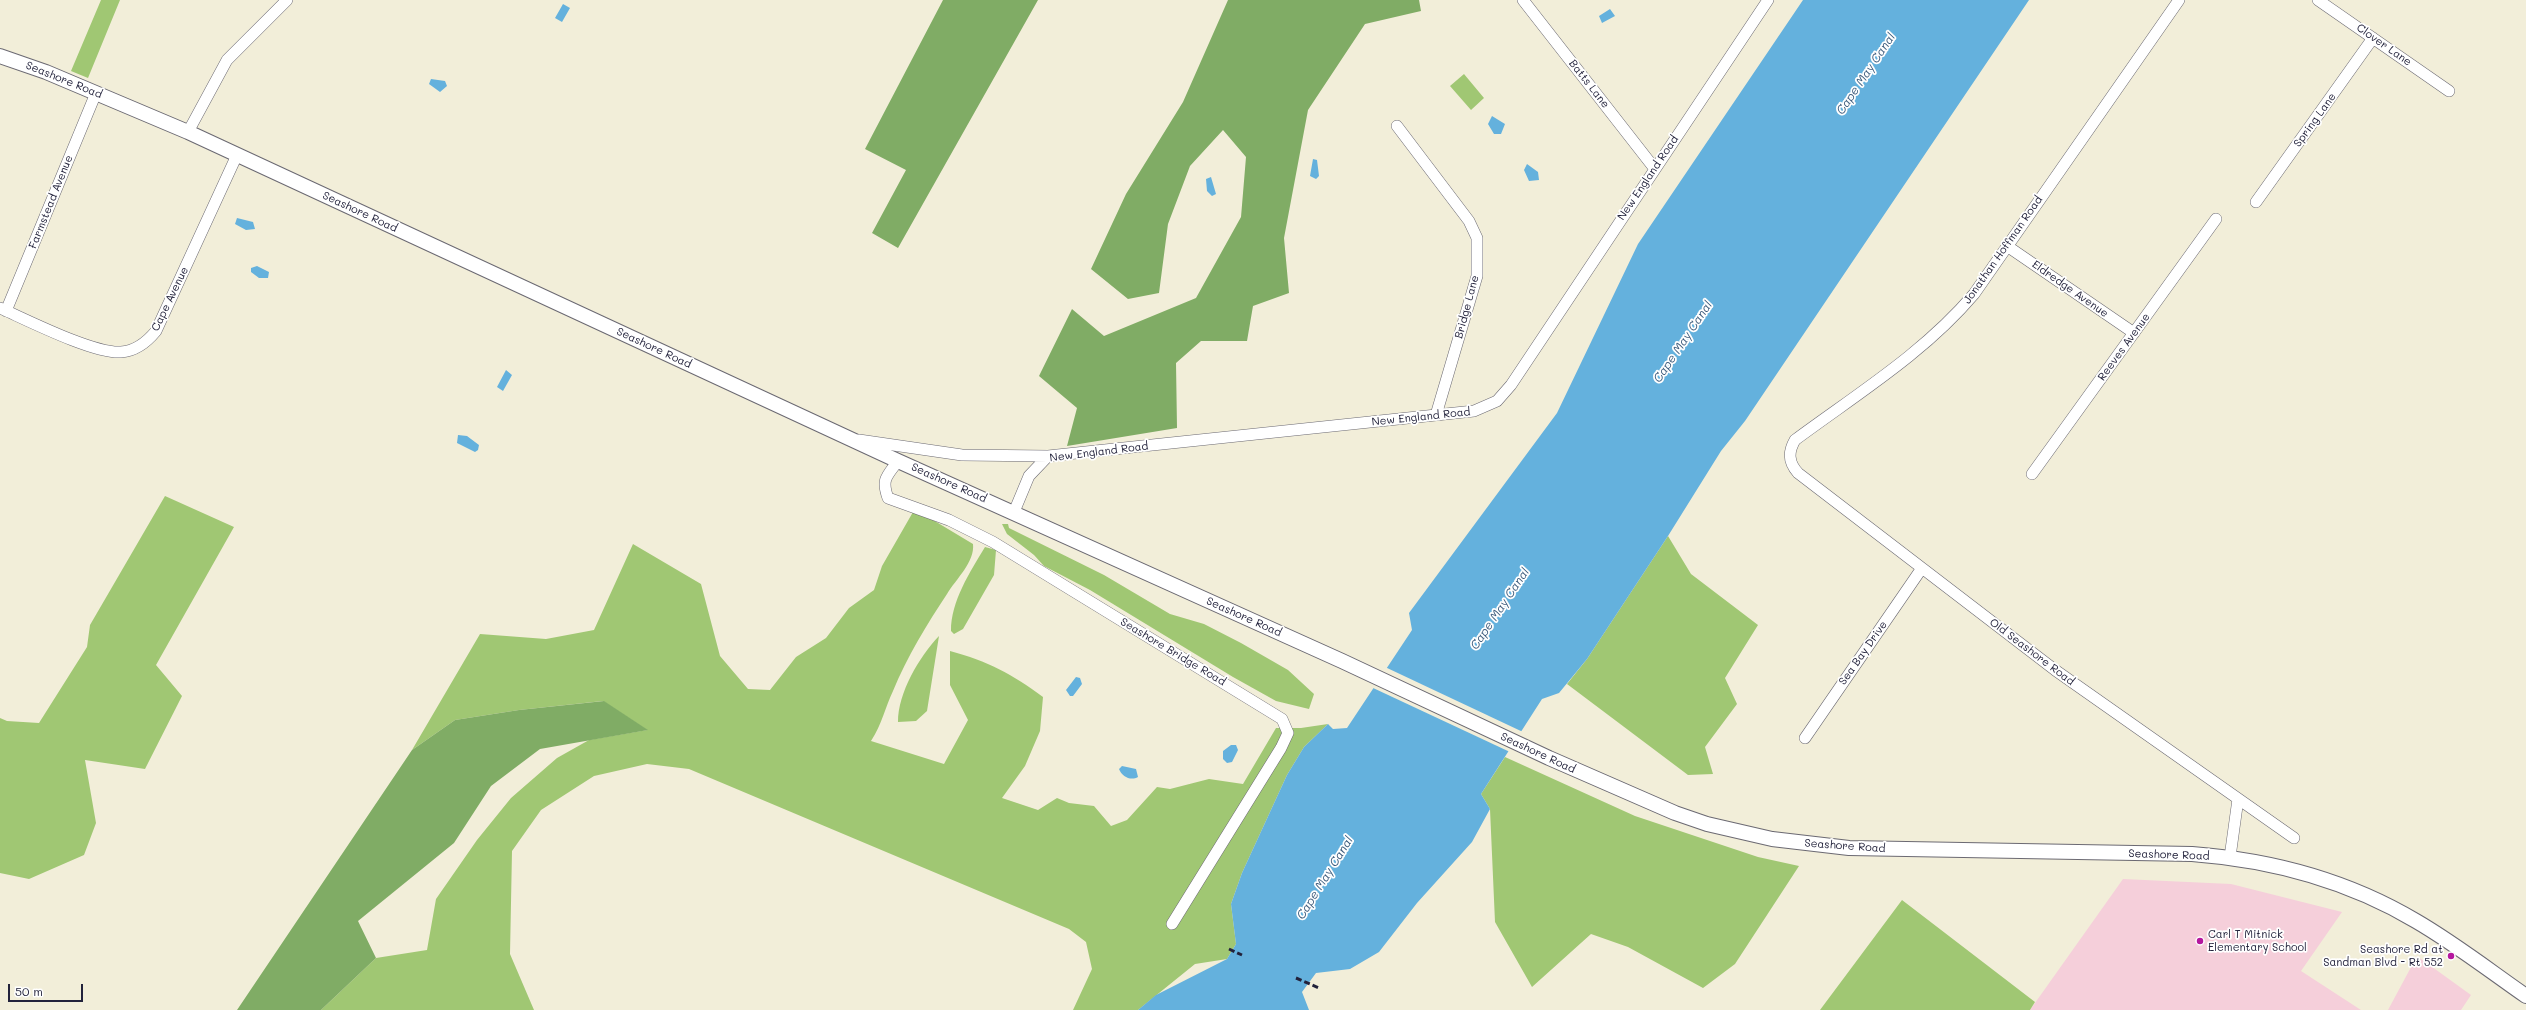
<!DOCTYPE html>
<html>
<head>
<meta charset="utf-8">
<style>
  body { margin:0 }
  #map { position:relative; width:2526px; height:1010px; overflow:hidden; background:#f2eed9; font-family:Mali,sans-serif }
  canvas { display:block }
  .scale { position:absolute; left:8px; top:984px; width:75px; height:18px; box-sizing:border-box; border:2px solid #22223b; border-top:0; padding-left:5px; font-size:12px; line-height:14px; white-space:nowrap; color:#22223b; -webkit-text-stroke:3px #fff; paint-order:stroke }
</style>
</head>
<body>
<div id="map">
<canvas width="2526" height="1010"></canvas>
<div class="scale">50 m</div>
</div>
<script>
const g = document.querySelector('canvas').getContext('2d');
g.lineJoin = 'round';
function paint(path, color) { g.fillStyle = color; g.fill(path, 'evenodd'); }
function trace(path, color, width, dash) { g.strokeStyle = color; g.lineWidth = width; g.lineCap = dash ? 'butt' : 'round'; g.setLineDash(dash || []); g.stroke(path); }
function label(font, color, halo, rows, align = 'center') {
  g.font = font + ' Mali,sans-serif'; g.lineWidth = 3.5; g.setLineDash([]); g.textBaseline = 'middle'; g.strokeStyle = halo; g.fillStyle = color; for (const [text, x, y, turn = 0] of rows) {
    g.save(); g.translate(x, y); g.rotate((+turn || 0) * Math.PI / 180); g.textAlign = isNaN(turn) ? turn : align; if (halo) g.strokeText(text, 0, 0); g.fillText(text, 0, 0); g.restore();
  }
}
paint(new Path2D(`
  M2123,879l108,5 111,28 -41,59 60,39h-331z
  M2417,956l54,39 -10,15h-73z`), '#f5cfda');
paint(new Path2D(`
  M101,0h19l-32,78 -17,-7z
  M1464,74l20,24 -13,12 -21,-24z
  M165,496l69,31 -78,138 26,31 -37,73 -60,-9 11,63 -12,32 -55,24 -29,-6v-155l7,3 32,2 48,-76 3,-22z
  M913,512l20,8 40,24c2,18 -17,35 -26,50 -20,30 -40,63 -54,97 -8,17 -11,33 -22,50l73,23 24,-44 -18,-35v-34c38,10 62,23 93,46l-3,34 -15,35 -23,32 36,12 19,-12 12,5 25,3 17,20 16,-6 30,-33 13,2 39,-10 34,5 33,-56h25l27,-4 -24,23 -17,28 -45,98 -11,31 5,40 -9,15 -32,5 -57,46h-65l19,-41 -6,-27 -17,-13 -380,-160 -42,-5 -53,12 -53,34 -29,41 -2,103 24,56h-213l55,-52 51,-8 9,-51 41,-59 34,-42 46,-40 32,-18 58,-10 -44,-29 -84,9 -64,10 -43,30 68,-116 66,5 48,-9 39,-86 68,40 19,72 28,33 22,1 26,-33 30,-19 23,-30 25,-18 8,-24z
  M1002,524h6l1,4 95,47 66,39 34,10 37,19 47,27 26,24 -5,15 -33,-8 -43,-24 -143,-87 -46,-24 -10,-11 -27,-21z
  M1668,536l23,38 67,51 -33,53 12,26 -32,43 8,27 -25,1 -121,-91 20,-25z
  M985,547l11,3 -2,25 -31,54 -9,5 -3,-3c0,-30 19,-59 34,-84z
  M939,636l-12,75 -11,10 -18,1c0,-29 21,-65 41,-86z
  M1505,757l130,59 123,41 41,9 -64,98 -32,24 -75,-41 -37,-13 -59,53 -37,-65 -5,-113 -9,-15z
  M1902,900l133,102 -5,8h-210z`), '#a0c773');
paint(new Path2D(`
  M943,0h95l-140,248 -26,-15 34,-63 -41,-21z
  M1228,0h191l2,11 -56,13 -57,86 -24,128 5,55 -36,13 -6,35h-46l-25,22 1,65 -110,18 10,-38 -38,-32 33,-67 32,27 92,-38 45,-81 5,-60 -23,-27 -33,36 -22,58 -9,69 -31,6 -37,-30 35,-75 57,-92z
  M604,701l44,29 -108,19 -49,37 -37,57 -96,78 18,37 -55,52h-84l175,-260 43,-30 64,-10z`), '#80ac65');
paint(new Path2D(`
  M1803,0h226l-284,421 -24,30 -53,85 -81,123 -28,34 -17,6 -61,95 9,15 -18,33 -55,61 -38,49 -29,17 -34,4 -14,19 7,18h-171l18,-15 71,-36 9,-15 -5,-40 11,-31 45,-98 17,-28 24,-23 5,5 14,-1 65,-98 -3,-17 148,-200 81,-169z
  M563,4l7,4 -8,14 -7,-4z
  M1610,9l5,7 -13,7 -3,-7z
  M431,79l14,2 2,5 -7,6 -11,-8z
  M1492,116l13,8 -4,10h-7l-6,-10z
  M1313,159l4,1 2,16 -3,3 -6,-3z
  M1527,164l11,8 1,8 -10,1 -5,-11z
  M1211,177l5,17 -4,2 -5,-5 -1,-12z
  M237,218l16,4 2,7 -9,1 -11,-6z
  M257,266l12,6 -1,6h-9l-8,-6v-4z
  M506,370l6,5 -9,16 -6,-4z
  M458,435l9,1 12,9 -1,5 -3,2 -18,-9z
  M1076,677l4,1 2,6 -9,12h-3l-4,-6z
  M1231,745h5l2,5 -6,12 -5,1 -4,-4v-8z
  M1122,766l14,3 2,8c-7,4 -16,0 -19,-8z`), '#64b1dd');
paint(new Path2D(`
  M1385,667l138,65 -13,20 -139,-65z`), '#f2eed9');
const minor = new Path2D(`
  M1523,0l132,169
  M2179,0l-205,294c-50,59 -117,100 -179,146 -7,12 -7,22 3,33l257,197 239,168
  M2318,0l131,91
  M1397,126l72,95 8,17v38l-41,139
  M188,132l39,-72 60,-60
  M2256,202l117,-164
  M2007,246l127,87
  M0,308c27,12 94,46 121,44 15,-1 26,-10 35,-21l81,-176
  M6,311l90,-218
  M859,440l103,15 86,1
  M898,461c-11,15 -17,18 -10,37l61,22 44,22 289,177 6,14 -7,15 -109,176
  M2032,474l184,-255
  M1014,512l15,-36 19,-20 426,-45 23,-10 14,-16 257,-385
  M1805,738l117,-170
  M2230,857l8,-58`);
const major = new Path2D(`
  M0,56l46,16 142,60 710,329 444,200 207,97 126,55 32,11 65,15 77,9 343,6c80,6 155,26 224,67 38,22 74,50 110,75`);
trace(minor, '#6b6972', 12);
trace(major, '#6b6972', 16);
trace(minor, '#fff', 11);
trace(major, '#fff', 14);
trace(new Path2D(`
  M1229,949l13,6
  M1296,978l23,10`), '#22223b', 3, [6, 3]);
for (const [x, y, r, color] of [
  [2200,941,4,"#b5179e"],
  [2451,956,4,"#b5179e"]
]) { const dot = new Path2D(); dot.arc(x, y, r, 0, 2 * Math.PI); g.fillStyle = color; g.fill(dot); trace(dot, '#fff', 1.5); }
label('11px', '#22223b', '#fff', [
  ["Clover Lane",2384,45,35],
  ["Seashore Road",64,80,22],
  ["Batts Lane",1589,84,52],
  ["Spring Lane",2315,120,-54],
  ["New England Road",1648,178,-56],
  ["Farmstead Avenue",51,202,-68],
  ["Seashore Road",360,212,25],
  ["Jonathan Hoffman Road",2003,250,-55],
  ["Eldredge Avenue",2070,289,35],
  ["Cape Avenue",170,299,-64],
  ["Bridge Lane",1467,307,-75],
  ["Reeves Avenue",2124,347,-54],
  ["Seashore Road",654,348,25],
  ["New England Road",1421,417,-6],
  ["New England Road",1099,452,-7],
  ["Seashore Road",949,483,24],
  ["Seashore Road",1244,617,24],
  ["Seashore Bridge Road",1173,652,31],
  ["Old Seashore Road",2032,652,37],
  ["Sea Bay Drive",1863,653,-55],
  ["Seashore Road",1538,753,25],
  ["Seashore Road",1845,846,4],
  ["Seashore Road",2169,855,2]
]);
label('11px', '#22223b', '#fff', [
  ["Carl T Mitnick",2208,935],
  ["Elementary School",2208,948],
  ["Seashore Rd at",2443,950,"right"],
  ["Sandman Blvd - Rt 552",2443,963,"right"]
], 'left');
label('italic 12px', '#3c5b7c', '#fff', [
  ["Cape May Canal",1866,74,-56],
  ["Cape May Canal",1683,342,-56],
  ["Cape May Canal",1500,609,-56],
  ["Cape May Canal",1325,878,-58]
]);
</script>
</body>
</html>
